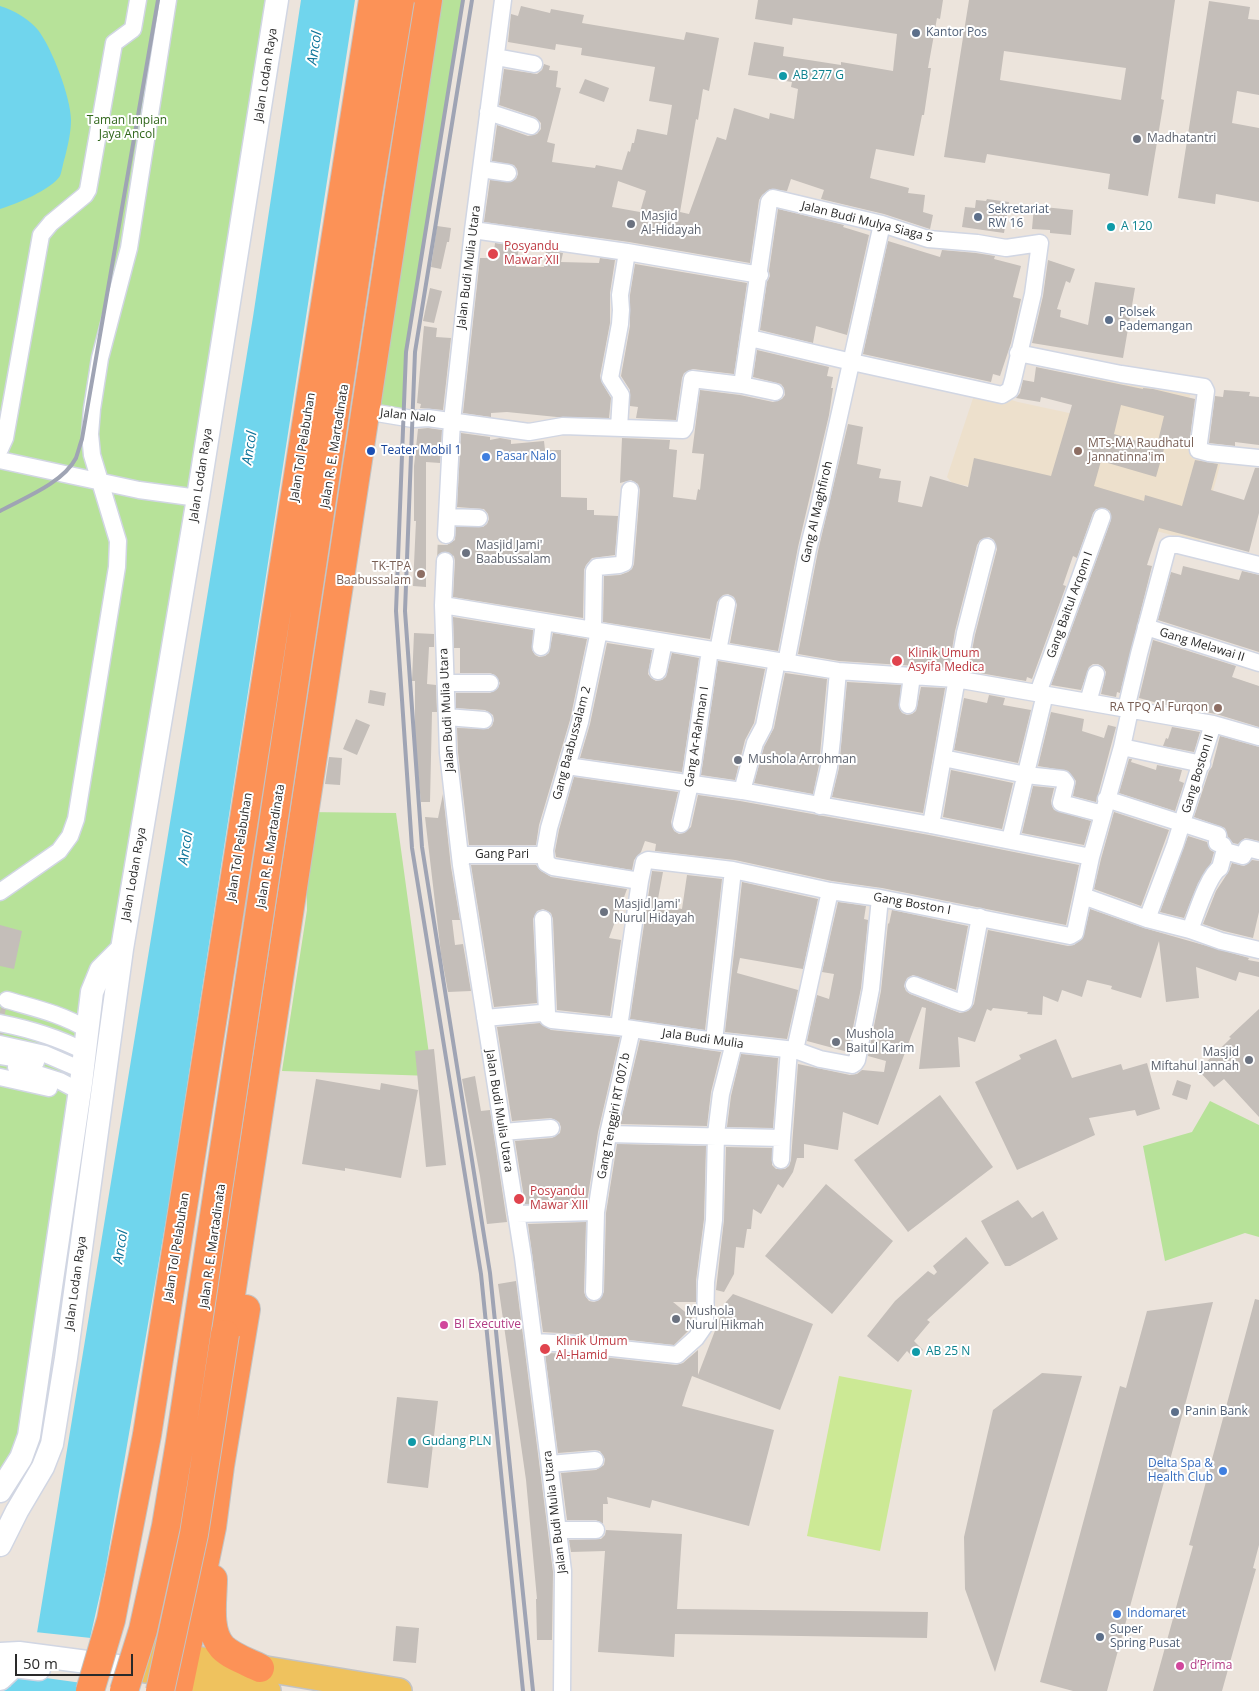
<!DOCTYPE html>
<html>
<head>
<meta charset="utf-8">
<style>
  body { margin:0 }
  #map { position:relative; width:1259px; height:1691px; overflow:hidden; background:#ece4dc; font-family:"Open Sans",sans-serif }
  canvas { display:block }
  .scale { position:absolute; left:15px; top:1654px; width:118px; height:22px; box-sizing:border-box; border:2px solid #2a2a2a; border-top:0; padding-left:6px; font-size:15px; line-height:18px; white-space:nowrap; color:#2a2a2a; -webkit-text-stroke:4px #fff; paint-order:stroke }
</style>
</head>
<body>
<div id="map">
<canvas width="1259" height="1691"></canvas>
<div class="scale">50 m</div>
</div>
<script>
const g = document.querySelector('canvas').getContext('2d');
g.lineJoin = 'round';
function paint(path, color) { g.fillStyle = color; g.fill(path, 'evenodd'); }
function trace(path, color, width, dash) { g.strokeStyle = color; g.lineWidth = width; g.lineCap = dash ? 'butt' : 'round'; g.setLineDash(dash || []); g.stroke(path); }
function label(font, color, halo, rows, align = 'center') {
  g.font = font + ' "Open Sans",sans-serif'; g.lineWidth = 4; g.setLineDash([]); g.textBaseline = 'middle'; g.strokeStyle = halo; g.fillStyle = color; for (const [text, x, y, turn = 0] of rows) {
    g.save(); g.translate(x, y); g.rotate((+turn || 0) * Math.PI / 180); g.textAlign = isNaN(turn) ? turn : align; if (halo) g.strokeText(text, 0, 0); g.fillText(text, 0, 0); g.restore();
  }
}
paint(new Path2D(`
  M1095,360l99,19 -16,66 44,13 -23,84 -43,-11 -33,-15 -33,-9 -138,-24 -5,-6 29,-88 42,13 65,14z`), '#ede0cc');
paint(new Path2D(`
  M0,0h276l-154,949 -21,21 -61,398 -40,123z
  M428,0h35l-57,351 -2,66 -27,-4z
  M305,812l91,1 36,263 -150,-5 25,-161z
  M1210,1101l49,24v112l-14,-4 -80,28 -22,-115 49,-14z`), '#b7e299');
paint(new Path2D(`
  M839,1376l73,14 -32,161 -73,-15z`), '#cce995');
paint(new Path2D(`
  M301,0h54l-186,1203 -64,369 -27,119h-78v-5l10,1 24,-36 219,-1334z
  M0,6c14,4 29,13 38,24 14,18 33,68 33,90 0,12 -3,25 -6,37 -2,6 -3,14 -5,19 -9,14 -44,28 -60,33z`), '#70d5ed');
paint(new Path2D(`
  M35,1632l56,6 -9,45 -65,-9 15,-24z`), '#ece4dc');
paint(new Path2D(`
  M758,0h185l-3,19 -3,-1 -9,50h3l-7,47h-2l-8,41 -38,-7 -6,29 39,10 -1,5 17,2 -2,17 10,3 -3,14 -46,-15 -63,-15 3,-9 -33,-11 -4,12 -17,-2 -8,6 -3,5 -9,63 -121,-21 -145,-20 6,-42 21,2 5,-3 2,-5 -1,-5 -3,-4 -22,-4 5,-36 31,11 9,-2 4,-5v-6l-6,-6 -36,-12 5,-36 33,5 5,-4 2,-6 6,2 -1,4 9,1 -2,16 5,1 -14,54 8,2 -3,18 43,6 1,-3 26,5 6,-19 2,1 2,-9h2l3,-14 30,6 5,-30 -23,-4 6,-34 -74,-12 1,-7 -26,-4 -1,6 -47,-8 3,-28 7,2 3,-10 29,7 1,-4 33,6 -2,8 102,17 2,-8 33,6 -10,53 -6,-2 -5,31 -2,-1 -16,93 9,2 28,-77 9,3 8,-32 35,11 1,-6 24,6 4,-30 -7,-2 1,-5 -44,-7 6,-33 30,5 -1,9 58,9v-3l52,9 4,-37 -104,-16 -1,7 -37,-6zM618,181l28,10 -6,21 -28,-5z
  M969,0h206l-14,99 3,1 -16,96 -40,-7 2,-15 -123,-20 -2,9 -41,-6zM1004,51l122,17 -5,32 -121,-20z
  M1209,1l41,6 -2,12 11,1v75l-22,-4 -5,32 27,5v74l-43,-8 -1,10 -37,-6z
  M585,79l24,9 -5,14 -25,-9z
  M987,199l22,3 -5,31 -42,-6 3,-20 10,1 1,-8 10,1z
  M1034,206l39,4 -2,25 -21,-2v-3l-18,-1z
  M778,209l66,16 -1,2 26,8 -22,100 -31,-9 -3,17 -53,-13 7,-48 3,-6 -1,-5z
  M437,226l14,2 -2,14h-2l-6,27 -10,-2z
  M888,241l52,16 2,-7 34,3 19,3 -1,3 27,7 -8,31 8,2 -10,44 -11,33 -7,-2 -2,8 -128,-28z
  M495,243l24,4 -3,20h28l2,-17 17,3 -2,9 38,1 1,-5 15,2 -5,33v30l-10,53 2,7 9,15 -2,20 -52,-1 -50,-5 -16,1v4l-28,-4 17,-155h9l1,-8 4,1z
  M1048,260l27,9 -5,14 -4,-2 -9,28 4,1 -1,7 28,8 7,-43 40,6 -12,70 -91,-15 11,-47z
  M635,264l112,19 -13,91 -41,-5 -9,4 -2,5 -6,42 -40,-2 2,-11 -8,-1v-16l-9,-14 9,-50v-31z
  M430,288l12,3 -8,32 -11,-2z
  M424,326l13,2 -1,9 15,1 -8,72 -23,-2 1,-4 -4,-1z
  M757,350l72,17 -2,9 6,1 -2,11h2l-4,27 -31,132 -20,104 -48,-8 7,-38 -3,-8 -6,-3 -5,1 -6,7 -7,37 -107,-17 1,-46 16,-1 8,-3 4,-3 2,-5 6,-74 -2,-6 -7,-4 -11,3 2,-45 48,2 -1,9 8,1 -4,47 23,3 2,-11 2,1 4,-36 -12,-1 8,-63 40,5 33,7 9,-3 3,-4 -1,-7 -3,-4 -28,-7z
  M1036,367l107,22v-1l10,1 42,10 -6,46 -31,-4 6,-25 -43,-11 -7,29 50,15 -8,28 -55,-16 -7,25 50,15 1,-6 37,11 13,-46 23,4 -7,26 33,10 11,-32h4v45l-10,39 -90,-24 -12,37 5,1 -32,127 -3,-1 -1,5 -15,-3 5,-22 -3,-5 -5,-3h-5l-4,3 -8,23 -30,-5 60,-165 -1,-9 -5,-3 -9,1 -3,4 -16,45 -4,-2 -10,29 3,1 -34,93 -5,-2 -1,4 -58,-10 7,-36 22,-86 -3,-9 -5,-3 -9,3 -3,5 -22,86 -6,37 -110,-7 -41,-7 20,-103 30,-127 15,3 -6,37 24,5 -2,9 22,3 -3,21 24,5 8,-31 38,11 6,-29 77,18 21,-71 -31,-8 -1,5 -24,-4 4,-5 3,-13 11,2z
  M1224,390l26,2 -1,4 10,1v48l-24,-3v4l-26,-3 6,-47 8,1z
  M428,428l14,2 -2,33 -14,-1v125l-13,-1 3,-65h-2v-55l4,-37z
  M461,433l29,4v3l10,-2 11,2v4l33,-3 1,9h16v47l26,1v12h7v5l24,1 -3,39 -23,3 -6,7 -2,5 -1,48 -130,-21 2,-36 -1,-5 -7,-5v-6l8,-5 1,-13h27l4,-3 2,-5 -1,-5 -4,-5 -27,-2z
  M1183,566l56,14 3,-9 17,4v77l-101,-32 13,-48 10,3z
  M453,617l80,13 -1,20 3,5 4,2 6,-1 4,-3 4,-20 34,6 -17,81 -31,105 -3,20h-67l-11,-93 -1,-24 31,1 4,-3 2,-6 -1,-5 -8,-5 -29,-2v-15h34l8,-5 2,-5 -5,-8 -5,-2h-30v-25h-6z
  M414,633l20,1v13h-5l-2,37 9,1 1,27h-5l-2,90h-9l-6,-59v-62h-3z
  M1153,640l83,26 -4,11 27,9v41l-43,-13 -51,-9 -26,-7z
  M607,643l45,7 -4,24 3,4 5,3 6,-1 4,-3 6,-24 27,5 -17,114 -102,-14 10,-34z
  M718,661l47,8 -11,54 -9,17 -10,40 -34,-5z
  M785,673l42,6 -8,86 -6,29 -59,-11 10,-36 10,-19z
  M847,682l54,3 -2,23 3,5 5,2 5,-1 4,-3 5,-24 24,1 -22,125 -91,-16 7,-29z
  M370,690l16,3 -2,13 -16,-3z
  M989,695l16,3 -2,7 28,5 -13,53 -64,-13 10,-52 23,5z
  M1051,712l33,7 -2,12 22,7 4,-13 8,2 -20,75 -23,-6 3,-15 -8,-10 -30,-5z
  M356,719l14,6 -13,30 -14,-6z
  M1172,727l28,5 -6,20 -31,-6 3,-8 2,1z
  M1220,736l39,11v94l-14,-3 -7,6 -5,-1 -5,-6 -3,-9 -31,-11 15,-46 3,-4z
  M329,757l13,1 -2,27 -15,-1z
  M1129,759h3l-1,3 25,8 1,-5 25,5 -3,11 5,2 -9,28 -56,-18z
  M951,770l62,13 -11,46 -59,-12z
  M574,777l104,15 -7,30 3,9 5,3 5,-1 7,-6 7,-32 42,6 189,34 150,30 -13,60 -184,-37 -50,-7 -97,-21 -80,-9 1,-7 -11,-3 -4,11 -7,8 -2,10 -76,-13 -1,-6 4,-21z
  M1033,786l21,2 -3,13 1,5 2,4 37,11 -7,24 -62,-12z
  M443,794l8,73 9,53h-8l3,25 8,-1 8,47 -23,1 -7,-38 -16,-137 13,1z
  M1114,812l55,18 -28,76 -47,-17 7,-30z
  M1188,836l19,6 3,8 4,2 -3,11 -13,20 -14,35 -24,-6z
  M1252,860l7,1v51l-6,26 -29,-7 -21,-7 13,-33 13,-20 3,-8 12,3z
  M471,865h65l5,6 10,6 76,12 -18,49 12,2 -11,76 -53,-6 -4,-91 -2,-6 -8,-4 -6,2 -4,8 4,84 -43,4z
  M652,871l11,1 -6,32 25,5 5,-34 35,4 -17,151 -75,-11z
  M742,882l76,17 -15,70 -63,-11 -3,15 61,17 -11,49 -62,-7z
  M838,902l28,4 -2,13 4,1 -7,68 -13,64 -41,-11 10,-46 12,4 5,-25 -12,-2z
  M1090,909l54,19 105,30 -1,2 11,2v15l-20,-5 -3,9 -40,-14 3,31 -33,4 -7,-61 -18,57 -30,-9 1,-3 -25,-6 -5,17 -20,-7 -4,12 -15,-6 -1,19 -15,-1 1,-2 -35,-4 -2,3 -4,-2 -12,33 -17,-5 2,30 -41,2 7,-61 -4,-1 -44,118 -35,-13 -5,38 -34,-6v14h-7l-4,14 -10,16 -5,-4 -17,30 -8,-5 -2,20h-4l-3,19 -8,-1 -2,27 -10,18 -8,-2 8,-70 2,-73 46,1v17l4,4h9l4,-3 2,-6 7,-96 52,11 7,-1 5,-4 22,2 2,-11 -18,-5 13,-65 7,-68 1,1 3,-14 76,16 -12,64 -43,-15 -6,3 -3,8 2,5 4,3 50,19 8,-2 6,-7 14,-74 80,16 6,-1 9,-7z
  M0,925l22,6 -8,38 -14,-3z
  M1259,1009v108l-35,-38 -10,8 -16,-17 33,-32 -2,-1z
  M540,1023l11,7 69,7 -22,95 -11,70 -62,2 -10,-63 37,-3 8,-5 1,-6 -2,-5 -8,-4 -39,3 -15,-94z
  M1056,1039l16,39 49,-14 2,6 24,-7 13,46 -23,7 -2,-6 -46,8 6,17 -78,35 -42,-88 46,-23 -2,-4z
  M640,1040l81,12 -10,40 -4,34 -87,-2z
  M434,1049l12,116 -20,2 -11,-116z
  M741,1054l37,4 -5,70 -46,-1 4,-31z
  M475,1076l6,35 9,-1 17,112 -20,2 -7,-48 -18,-97z
  M316,1079l64,11 1,-7 37,7 -17,88 -56,-10v3l-43,-7z
  M1177,1080l14,5 -4,15 -15,-5z
  M940,1095l53,72 -85,65 -54,-72z
  M617,1144l89,2 -2,73 -8,62v21h-23l22,18v2l-7,9 -14,14 -98,-11 -33,-2 -15,-108 58,-2 -2,70 2,5 3,4 5,1 5,-2 5,-8 2,-79z
  M826,1184l67,57 -61,73 -67,-58z
  M1018,1200l14,18 11,-7 15,28 -48,27h-5l-24,-45z
  M966,1237l23,26 -62,57 3,2 -16,19 9,9 -9,8 -7,-7 -9,11 -31,-26 28,-35 33,-30 6,4 3,-3 -4,-6z
  M516,1281l37,291 -1,68h-15l-1,-41h1l-11,-119 -28,-196z
  M733,1294l80,30 -33,86 -88,-34 -6,17 -4,13 92,24 -25,96 -97,-26 -2,8 -43,-11 1,7h-5v20l-7,-4h-29l-6,-47 35,-3 8,-5 1,-6 -5,-8 -5,-1 -37,3 -13,-100 29,1 102,11 7,-2 15,-13v25l28,-73z
  M1255,1299l4,1v245l-6,23 3,1 -34,122h-69l40,-145 -4,-1z
  M1213,1302l-106,389h-34l-33,-9 80,-296 6,2 21,-77z
  M1042,1373l40,3 -87,296 -30,-83 -1,-52 29,-127z
  M397,1397l41,4 -10,87 -41,-5z
  M606,1530l76,4 -5,75 251,3 -1,26 -252,-4 -1,23 -76,-5 7,-101 -34,1 -2,-12 32,-1 4,-4z
  M396,1626l23,2 -3,35 -23,-2z`), '#c4beb9');
trace(new Path2D(`
  M445,561l1,-26
  M0,1012l5,1
  M0,1034l3,1`), '#c5bfb8', 16, [16, 8]);
const street = new Path2D(`
  M496,57l38,7
  M488,112l43,14
  M481,169l27,4
  M473,230l154,22 133,23
  M1018,353l103,21 83,13 2,4 -8,59 11,3 50,5
  M742,385l33,7
  M365,411l48,8 15,-1 101,14 34,-6 120,4 2,-3 7,-48 50,6 27,-183 4,-4 109,26 46,15 49,4 29,5 34,-5 -7,51 -20,86 -3,10 -8,5 -150,-33 -102,-24
  M619,428l2,-33 -11,-17 10,-54 1,-14 -1,-15 7,-43
  M0,449l5,-11 36,-203 10,-12 34,-28 3,-5 26,-147 19,-14 5,-29
  M0,460l139,30 59,8
  M447,517l32,1
  M446,535l6,-114 21,-191 30,-230
  M445,561l-2,44 5,148 13,112 62,392 38,298 2,16 -1,120
  M443,605l395,66 118,8 257,45 46,13
  M1146,627l113,36
  M593,630l1,-59 3,-4 22,-2 5,-2 6,-73
  M599,631l-19,91 -31,106 -4,22 1,13 7,4 87,14 4,-19 4,-2 85,10 97,21 50,7 190,38 5,-3 16,-76 31,-110 8,-37
  M541,647l3,-25
  M718,651l9,-47
  M786,663l22,-114 12,-47 62,-278
  M658,671l6,-29
  M446,683h44
  M1038,693l64,-176
  M1088,702l8,-28
  M908,705l4,-29
  M1126,709l13,-55 29,-108 2,-1h8l81,20
  M447,717l37,3
  M1122,747l80,17
  M943,758l83,17 37,4 3,4 -5,20 42,11
  M567,766l175,25 189,34 160,32
  M742,791l13,-48 9,-17 13,-65
  M1106,799l112,36 -1,8 6,2 2,4 -5,19c-12,7 -24,47 -30,62
  M820,806l9,-39 3,-28 6,-68
  M681,824l9,-40 20,-134
  M931,825l34,-192 22,-86
  M1010,840l35,-146
  M1225,851l18,5 4,-8 12,3
  M460,855h85
  M0,892l59,-41 11,-15 6,-17 41,-252 1,-26 -26,-86 -2,-21 2,-25 8,-51 29,-110 39,-248
  M1083,896l64,23 43,11 31,11 38,9
  M543,919l4,94 1,5 4,2 67,7 95,14 81,9 35,-159
  M1147,919l28,-74 38,-121
  M914,985l42,16 6,2 2,-1 16,-85
  M7,1000c27,8 55,14 79,29
  M485,1018l56,-5
  M0,1023c30,6 57,14 84,28
  M619,1027l21,-146
  M714,1041l19,-171
  M0,1044l45,10 37,16
  M795,1050l25,9 32,6 3,-2 2,-3 14,-71 9,-91
  M0,1056l36,6
  M16,1067l44,14 19,10
  M0,1077l49,11
  M503,1132l48,-4
  M608,1134l174,4 7,-88
  M781,1160l1,-22
  M516,1214l80,-2
  M594,1292l2,-80 12,-78 24,-105
  M534,1342l41,2 102,11 19,-17 9,-13 1,-43 8,-62 2,-86 5,-40 13,-51
  M550,1464l45,-4
  M558,1530h38`);
const secondary = new Path2D(`
  M0,1491l21,-33 8,-22 52,-353 11,-91 9,-22 21,-21
  M0,1545l17,-34 26,-44 9,-23 14,-86 56,-409 74,-439 81,-510
  M0,1654l19,-1 121,16
  M0,1679l14,-13 25,3`);
const primary = new Path2D(`
  M143,1652l117,16 139,23
  M140,1669l128,22`);
const highway = new Path2D(`
  M225,1334l203,-1334
  M213,1579c0,20 -6,51 9,68 10,10 26,15 38,21
  M178,1691l34,-164 8,-61 26,-157`);
trace(street, '#d1d6e3', 19);
trace(secondary, '#d1d6e3', 25);
trace(primary, '#c3c3c3', 28);
trace(highway, '#c3c3c3', 30);
trace(street, '#fff', 16);
trace(secondary, '#fff', 22);
trace(primary, '#efc25e', 25);
trace(highway, '#fc9257', 28);
trace(new Path2D(`
  M463,0l-57,352 -10,259 16,237 69,426 42,417
  M472,0l-57,352 -10,259 17,236 68,426 43,418
  M0,511c24,-13 63,-28 76,-53 2,-6 4,-13 6,-19l76,-439`), '#9fa4b4', 4);
const highwayBridge = new Path2D(`
  M90,1691l21,-71 36,-185 226,-1435
  M124,1691l19,-61 23,-104 14,-84 187,-1242 33,-200
  M160,1691l34,-157 31,-200`);
trace(highwayBridge, '#c3c3c3', 30, []);
trace(highwayBridge, '#fc9257', 28);
for (const [x, y, r, color] of [
  [916,33,5,"#5c6f8a"],
  [783,76,5,"#0f9aa8"],
  [1137,139,5,"#6b7280"],
  [978,217,5,"#5c6f8a"],
  [631,224,5,"#6b7280"],
  [1111,227,5,"#0f9aa8"],
  [493,254,6,"#e0444e"],
  [1109,320,5,"#5c6f8a"],
  [371,451,5,"#1a4fb4"],
  [1078,451,5,"#8d6e63"],
  [486,457,5,"#3f7fe0"],
  [466,553,5,"#6b7280"],
  [421,574,5,"#8d6e63"],
  [897,661,6,"#e0444e"],
  [1218,708,5,"#8d6e63"],
  [738,760,5,"#6b7280"],
  [604,912,5,"#6b7280"],
  [836,1042,5,"#6b7280"],
  [1249,1060,5,"#6b7280"],
  [519,1199,6,"#e0444e"],
  [676,1319,5,"#6b7280"],
  [444,1325,5,"#d1479c"],
  [545,1349,6,"#e0444e"],
  [916,1352,5,"#0f9aa8"],
  [1175,1412,5,"#5c6f8a"],
  [412,1442,5,"#0f9aa8"],
  [1223,1471,5,"#3f7fe0"],
  [1117,1614,5,"#3f7fe0"],
  [1100,1637,5,"#5c6f8a"],
  [1180,1666,5,"#d1479c"]
]) { const dot = new Path2D(); dot.arc(x, y, r, 0, 2 * Math.PI); g.fillStyle = color; g.fill(dot); trace(dot, '#fff', 2); }
label('12px', '#4e5e75', '#fff', [
  ["Kantor Pos",926,33],
  ["Sekretariat",988,210],
  ["RW 16",988,224],
  ["Polsek",1119,313],
  ["Pademangan",1119,327],
  ["Panin Bank",1185,1412],
  ["Super",1110,1630],
  ["Spring Pusat",1110,1644]
], 'left');
label('12px', '#2a2a2a', '#fff', [
  ["Jalan Lodan Raya",266,75,-81],
  ["Jalan Budi Mulya Siaga 5",867,222,14],
  ["Jalan Budi Mulia Utara",469,267,-83],
  ["Jalan Nalo",408,416,6],
  ["Jalan R. E. Martadinata",335,446,-81],
  ["Jalan Tol Pelabuhan",303,447,-81],
  ["Jalan Lodan Raya",201,475,-81],
  ["Gang Al Maghfiroh",817,512,-77],
  ["Gang Baitul Arqom I",1070,605,-70],
  ["Gang Melawai II",1202,645,17],
  ["Jalan Budi Mulia Utara",447,710,-93],
  ["Gang Ar-Rahman I",697,737,-81],
  ["Gang Baabussalam 2",572,743,-75],
  ["Gang Boston II",1198,774,-73],
  ["Jalan R. E. Martadinata",271,846,-81],
  ["Jalan Tol Pelabuhan",240,847,-81],
  ["Gang Pari",502,855],
  ["Jalan Lodan Raya",134,874,-80],
  ["Gang Boston I",912,904,10],
  ["Jala Budi Mulia",703,1039,8],
  ["Jalan Budi Mulia Utara",499,1111,81],
  ["Gang Tenggiri RT 007.b",614,1116,-79],
  ["Jalan R. E. Martadinata",213,1246,-82],
  ["Jalan Tol Pelabuhan",177,1247,-81],
  ["Jalan Lodan Raya",76,1283,-82],
  ["Jalan Budi Mulia Utara",555,1512,-97]
]);
label('12px', '#0d838f', '#fff', [
  ["AB 277 G",793,76],
  ["A 120",1121,227],
  ["AB 25 N",926,1352],
  ["Gudang PLN",422,1442]
], 'left');
label('12px', '#30661b', '#fff', [
  ["Taman Impian",127,121],
  ["Jaya Ancol",127,135]
]);
label('12px', '#5b616d', '#fff', [
  ["Madhatantri",1147,139],
  ["Masjid",641,217],
  ["Al-Hidayah",641,231],
  ["Masjid Jami'",476,546],
  ["Baabussalam",476,560],
  ["Mushola Arrohman",748,760],
  ["Masjid Jami'",614,905],
  ["Nurul Hidayah",614,919],
  ["Mushola",846,1035],
  ["Baitul Karim",846,1049],
  ["Masjid",1239,1053,"right"],
  ["Miftahul Jannah",1239,1067,"right"],
  ["Mushola",686,1312],
  ["Nurul Hikmah",686,1326]
], 'left');
label('12px', '#be3a42', '#fff', [
  ["Posyandu",504,247],
  ["Mawar XII",504,261],
  ["Klinik Umum",908,654],
  ["Asyifa Medica",908,668],
  ["Posyandu",530,1192],
  ["Mawar XIII",530,1206],
  ["Klinik Umum",556,1342],
  ["Al-Hamid",556,1356]
], 'left');
label('12px', '#785e54', '#fff', [
  ["MTs-MA Raudhatul",1088,444,"left"],
  ["Jannatinna'im",1088,458,"left"],
  ["TK-TPA",411,567],
  ["Baabussalam",411,581],
  ["RA TPQ Al Furqon",1208,708]
], 'right');
label('12px', '#164399', '#fff', [
  ["Teater Mobil 1",381,451]
], 'left');
label('12px', '#366cbe', '#fff', [
  ["Pasar Nalo",496,457],
  ["Delta Spa &",1213,1464,"right"],
  ["Health Club",1213,1478,"right"],
  ["Indomaret",1127,1614]
], 'left');
label('12px', '#b23c85', '#fff', [
  ["BI Executive",454,1325],
  ["d’Prima",1190,1666]
], 'left');
label('italic 14px', '#0f7499', '#fff', [
  ["Ancol",315,48,-81],
  ["Ancol",250,448,-81],
  ["Ancol",186,848,-81],
  ["Ancol",121,1247,-81]
]);
</script>
</body>
</html>
